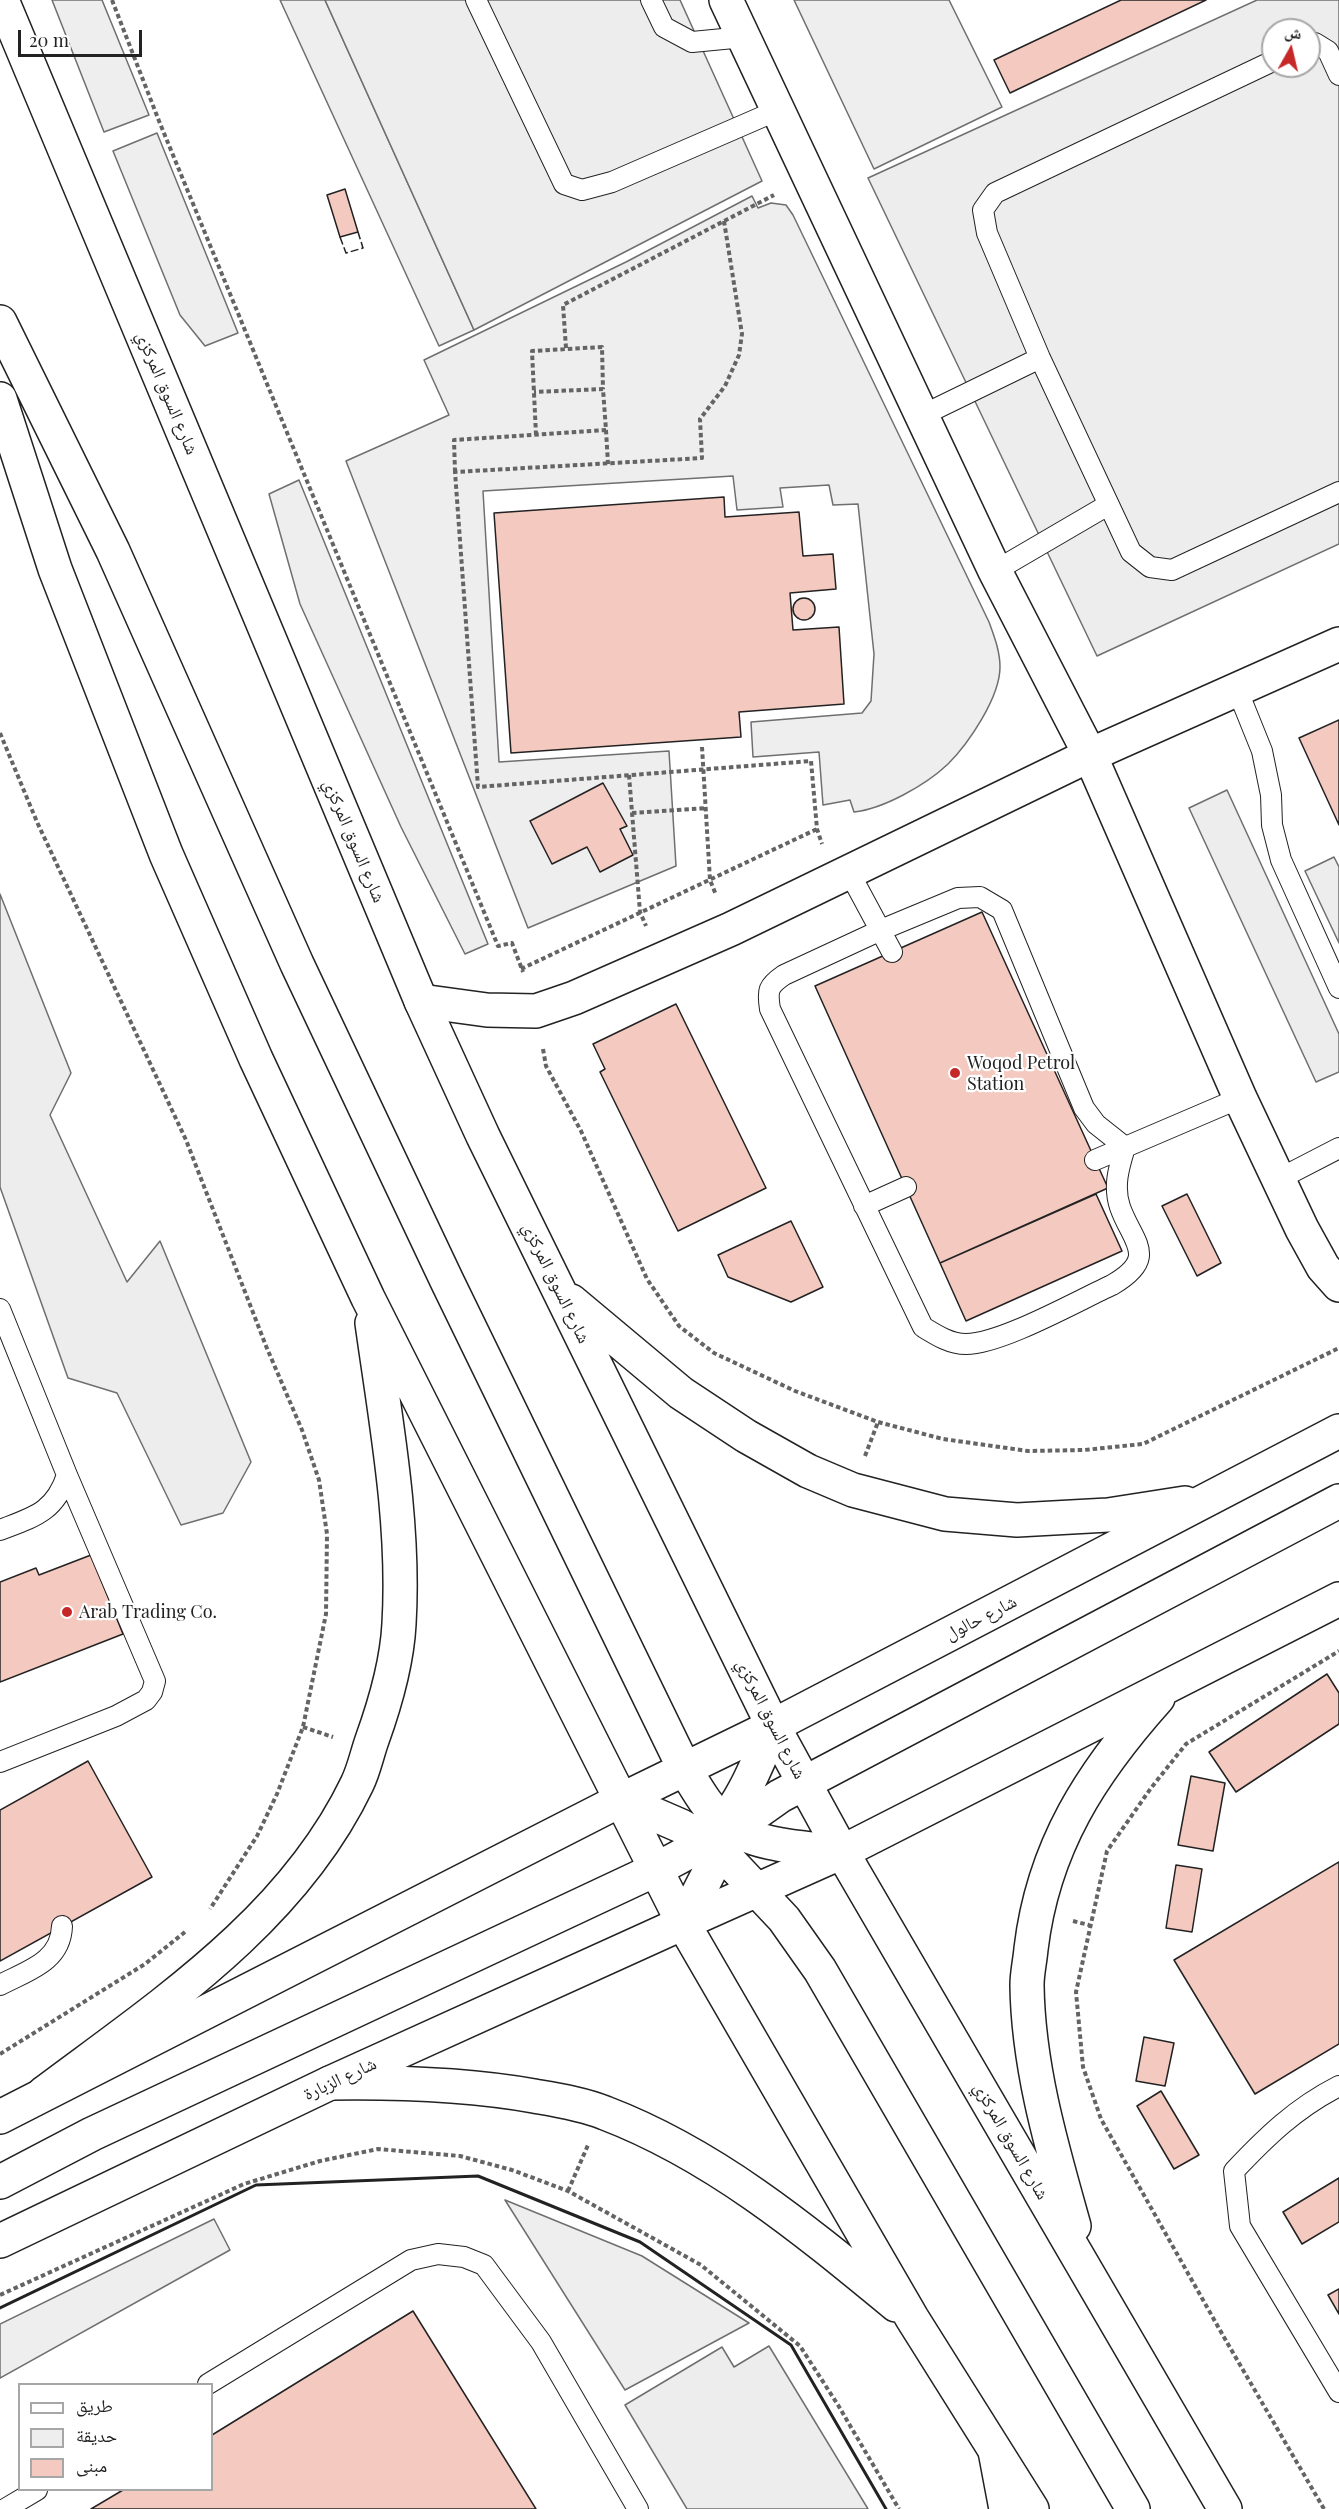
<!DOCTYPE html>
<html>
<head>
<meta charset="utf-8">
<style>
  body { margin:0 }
  #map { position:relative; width:1339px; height:2509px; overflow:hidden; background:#fff; font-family:"Playfair Display","Noto Naskh Arabic",serif }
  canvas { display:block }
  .legend { position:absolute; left:18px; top:2383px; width:195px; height:108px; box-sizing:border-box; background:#fff; border:2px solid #a7a7a7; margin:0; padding:8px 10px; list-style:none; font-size:18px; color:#222 }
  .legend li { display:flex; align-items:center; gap:12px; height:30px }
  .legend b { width:30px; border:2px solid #a7a7a7 }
  .north { position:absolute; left:1261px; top:18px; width:60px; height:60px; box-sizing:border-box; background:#fff; border:2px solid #a7a7a7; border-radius:50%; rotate:8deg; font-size:16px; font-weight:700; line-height:24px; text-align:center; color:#222 }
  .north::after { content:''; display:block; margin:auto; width:21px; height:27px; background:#c62828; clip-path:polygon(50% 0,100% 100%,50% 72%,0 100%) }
  .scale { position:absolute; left:18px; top:30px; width:124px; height:27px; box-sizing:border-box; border:3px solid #222; border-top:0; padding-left:8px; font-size:18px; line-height:21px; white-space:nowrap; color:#222; -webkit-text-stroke:4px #fff; paint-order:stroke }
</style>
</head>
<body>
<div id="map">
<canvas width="1339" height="2509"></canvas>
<ul class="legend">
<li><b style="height:8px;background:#fff"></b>طريق</li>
<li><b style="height:16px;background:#eee"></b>حديقة</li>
<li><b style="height:16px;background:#f3c9c0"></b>مبنى</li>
</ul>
<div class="north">ش</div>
<div class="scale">20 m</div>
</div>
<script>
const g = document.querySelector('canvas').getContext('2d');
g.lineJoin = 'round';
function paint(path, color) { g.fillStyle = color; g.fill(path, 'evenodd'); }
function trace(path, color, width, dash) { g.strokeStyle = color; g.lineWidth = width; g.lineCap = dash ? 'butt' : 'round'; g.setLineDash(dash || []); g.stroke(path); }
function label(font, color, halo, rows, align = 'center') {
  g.font = font + ' "Playfair Display","Noto Naskh Arabic",serif'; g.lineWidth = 4.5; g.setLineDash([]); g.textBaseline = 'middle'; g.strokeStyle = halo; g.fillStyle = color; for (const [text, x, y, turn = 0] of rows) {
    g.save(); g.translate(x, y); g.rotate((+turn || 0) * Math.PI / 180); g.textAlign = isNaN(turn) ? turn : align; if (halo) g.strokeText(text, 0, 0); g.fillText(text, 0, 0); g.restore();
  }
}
const green = new Path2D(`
  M52,0h50l47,115 -45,17z
  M280,0h45l149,330 -35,16z
  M794,0h155l53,107 -128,62z
  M157,133l81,200 -33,13 -25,-31 -67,-164z
  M752,196l6,12 13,-5 15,2 7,10 196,407c5,14 11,29 11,45 0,30 -31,76 -52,97 -22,21 -65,45 -94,48l-4,-12 -27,5 -4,-53 -66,5 -2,-35 111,-9 9,-12 3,-47 -16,-150 -25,1 -4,-20 -49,3 3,19 -46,3 -4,-34 -250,15 16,271 170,-11 7,115 -148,62 -182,-467 103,-46 -25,-55 202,-98z
  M299,480l189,464 -23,10 -64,-127 -101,-223 -31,-110z
  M505,2200l137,56 107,67 -124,67z
  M214,2219l16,31 -230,128v-54z`);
paint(green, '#eee');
trace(green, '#6f6f6f', 1.5);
const parking = new Path2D(`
  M325,0h355l82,181 -288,149z
  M1257,0h82v544l-242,112 -229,-478zM1273,30h36v36h-36z
  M1227,790l112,244v38l-23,10 -127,-274z
  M1334,857l5,10v76l-34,-72z
  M0,894l71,179 -21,42 77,167 33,-41 91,221 -28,51 -42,12 -64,-132 -49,-15 -68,-191z
  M769,2346l99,163h-181l-62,-104 97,-58 12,20z`);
paint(parking, '#ededed');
trace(parking, '#6f6f6f', 1.5);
const building = new Path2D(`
  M1121,0h85l-196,93 -16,-33z
  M345,189l13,43 -18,5 -13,-42z
  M724,497l1,20 74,-5 4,44 30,-2 3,35 -46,4 3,37 46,-3 5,77 -105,8 2,25 -230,16 -17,-240z
  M793 609a11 11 0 1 1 22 0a11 11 0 1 1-22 0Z
  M1339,720v105l-40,-87z
  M603,783l24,43 -7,3 13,26 -33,17 -13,-25 -35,17 -22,-43z
  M982,912l126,276 -168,75 -125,-277z
  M676,1004l90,184 -88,43 -78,-159 5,-3 -12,-25z
  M1096,1194l26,57 -156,70 -26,-58z
  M1187,1194l34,69 -24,13 -35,-70z
  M791,1221l32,66 -32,15 -63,-25 -10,-22z
  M91,1555l32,79 -123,48v-100l36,-14 3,7z
  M1327,1674l12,19v31l-103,68 -27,-40z
  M88,1761l64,116 -152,84v-151z
  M1191,1776l34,7 -12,68 -35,-6z
  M1339,1862v182l-84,50 -81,-134z
  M1176,1865l26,4 -10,63 -26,-4z
  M1144,2037l30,6 -9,43 -29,-5z
  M1161,2091l38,64 -25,14 -37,-63z
  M1339,2178v44l-37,22 -19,-32z
  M1339,2289v25l-11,-19z
  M413,2311l123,198h-445l32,-19h89v-55z`);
paint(building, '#f3c9c0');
trace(building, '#222', 1.5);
const service = new Path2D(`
  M476,0l88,184 18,6 30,-8 166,-72
  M651,0l13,27 28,15 52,-5
  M1309,45l6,-2 13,8 11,24
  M1273,61l-278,132 -12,17 4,23 53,125 91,194 19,15 22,3 167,-78
  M923,415l117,-57
  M995,571l113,-66
  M1237,689l25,62 9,44 1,30 9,35 58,128
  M849,872l43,80
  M980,897l22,13 82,198 12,16 29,23c-6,20 -12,39 -5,60 12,35 40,50 -8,78 -35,16 -111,59 -146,59 -16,0 -30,-9 -43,-17l-153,-318c-3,-19 -2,-23 14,-34l97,-45 77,-32z
  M1095,1160l145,-62
  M1279,1179l60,-31
  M864,1206l42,-19
  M0,1309l67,166 88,206 -3,11 -6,8 -30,16 -116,46
  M0,1530c34,-13 55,-18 67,-55
  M0,1985c27,-14 61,-23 62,-59
  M1339,2086c-43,22 -72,50 -105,85l6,55 99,166
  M208,2384l203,-124 27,-6 26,3 20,8 57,77 97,167
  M5,2509l32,-19`);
const minor = new Path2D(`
  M726,0l269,571 95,184 150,343 62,131 21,38 16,18
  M421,1001l66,9 49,1 38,-13 157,-69 359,-174 249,-111
  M995,2451l11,58`);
const tertiary = new Path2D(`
  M0,2117l621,-317
  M0,2241l330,-158 353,-160`);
const secondary = new Path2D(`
  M2,0l419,1001 62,135 290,590 69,126 383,657
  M0,322l113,229 184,413 150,317 237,487c12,19 22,38 38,53 27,25 85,27 120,31
  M0,399l55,170 111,285 90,205 112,239 315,625 229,395 120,191
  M571,1301l110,92 65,43 62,35 45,19 92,24 72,6 91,-5 77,-12
  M621,1800l60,26 25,14 14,11 64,68 36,51 313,539
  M621,1800l152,-74 566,-295
  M683,1923l37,-72 36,-38 24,-17 559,-295
  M683,1923l159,-71 497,-253
  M330,2083c69,-1 136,1 204,13 23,4 49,8 71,17 110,42 201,118 291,192
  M44,2093c116,-87 248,-173 313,-309 7,-14 10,-30 15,-44 13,-36 25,-77 27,-116 6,-100 -13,-201 -27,-301
  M0,2182l92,-48 565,-265c16,-9 34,-17 48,-28 33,-26 53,-78 68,-115
  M1074,2226c-22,-78 -46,-159 -47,-241 0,-12 3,-24 4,-36 12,-102 60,-176 127,-251`);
trace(service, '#222', 22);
trace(minor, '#222', 36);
trace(tertiary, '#222', 36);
trace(secondary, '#222', 36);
trace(new Path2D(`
  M112,0l47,121 339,825 14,-3 11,29
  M724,221l18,113 -3,21 -14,31 -25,33 2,39 -247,14 23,315 333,-26 6,68 5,15
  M566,348l-3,-43 211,-110
  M606,430l2,34
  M536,435l-4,-84 70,-4 1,42
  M455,472l-1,-32 152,-10 -3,-41 -69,3
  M0,733l37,89 149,318 80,206 36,84 17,50 8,54 -1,80 -23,113 -26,67 -20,42 -47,73
  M702,747l8,133 6,15
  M629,775l11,137 6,14
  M632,813l74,-5
  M521,969l296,-140
  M543,1049l3,17 35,65 66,148 32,47 35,27 81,38 83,31 65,17 85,12 56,-1 59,-6 196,-96
  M865,1456l13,-34
  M303,1727l30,10
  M1073,1921l16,4
  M0,2054l145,-90 40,-32
  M568,2191l20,-46
  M0,2295l244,-111 76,-23 58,-12 82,7 52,14 56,21 133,74 99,81 38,59 61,104
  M1324,2509l-99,-170 -124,-220 -18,-52 -7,-75 31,-141 44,-63 35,-44 153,-93`), '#646464', 4, [4.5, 3]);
trace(service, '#fff', 20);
trace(minor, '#fff', 33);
trace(tertiary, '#fff', 33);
trace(secondary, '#fff', 33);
trace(new Path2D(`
  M340,237l6,16 17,-5 -5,-16`), '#222', 1.5, [8, 3]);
trace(new Path2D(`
  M0,2308l256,-123 222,-9 162,66 151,103 95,164`), '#222', 3);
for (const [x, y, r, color] of [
  [955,1073,6,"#c62828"],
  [67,1612,6,"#c62828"]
]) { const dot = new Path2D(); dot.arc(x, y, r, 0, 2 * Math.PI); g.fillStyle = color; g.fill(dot); trace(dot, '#fff', 2); }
label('18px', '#222', '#fff', [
  ["شارع السوق المركزي",167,393,67],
  ["شارع السوق المركزي",354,841,67],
  ["شارع السوق المركزي",556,1283,64],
  ["شارع حالول",981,1618,-27],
  ["شارع السوق المركزي",771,1719,63],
  ["شارع الزبارة",340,2079,-25],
  ["شارع السوق المركزي",1011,2141,60]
]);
label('18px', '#222', '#fff', [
  ["Woqod Petrol",967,1063],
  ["Station",967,1084],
  ["Arab Trading Co.",79,1612]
], 'left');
</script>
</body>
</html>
